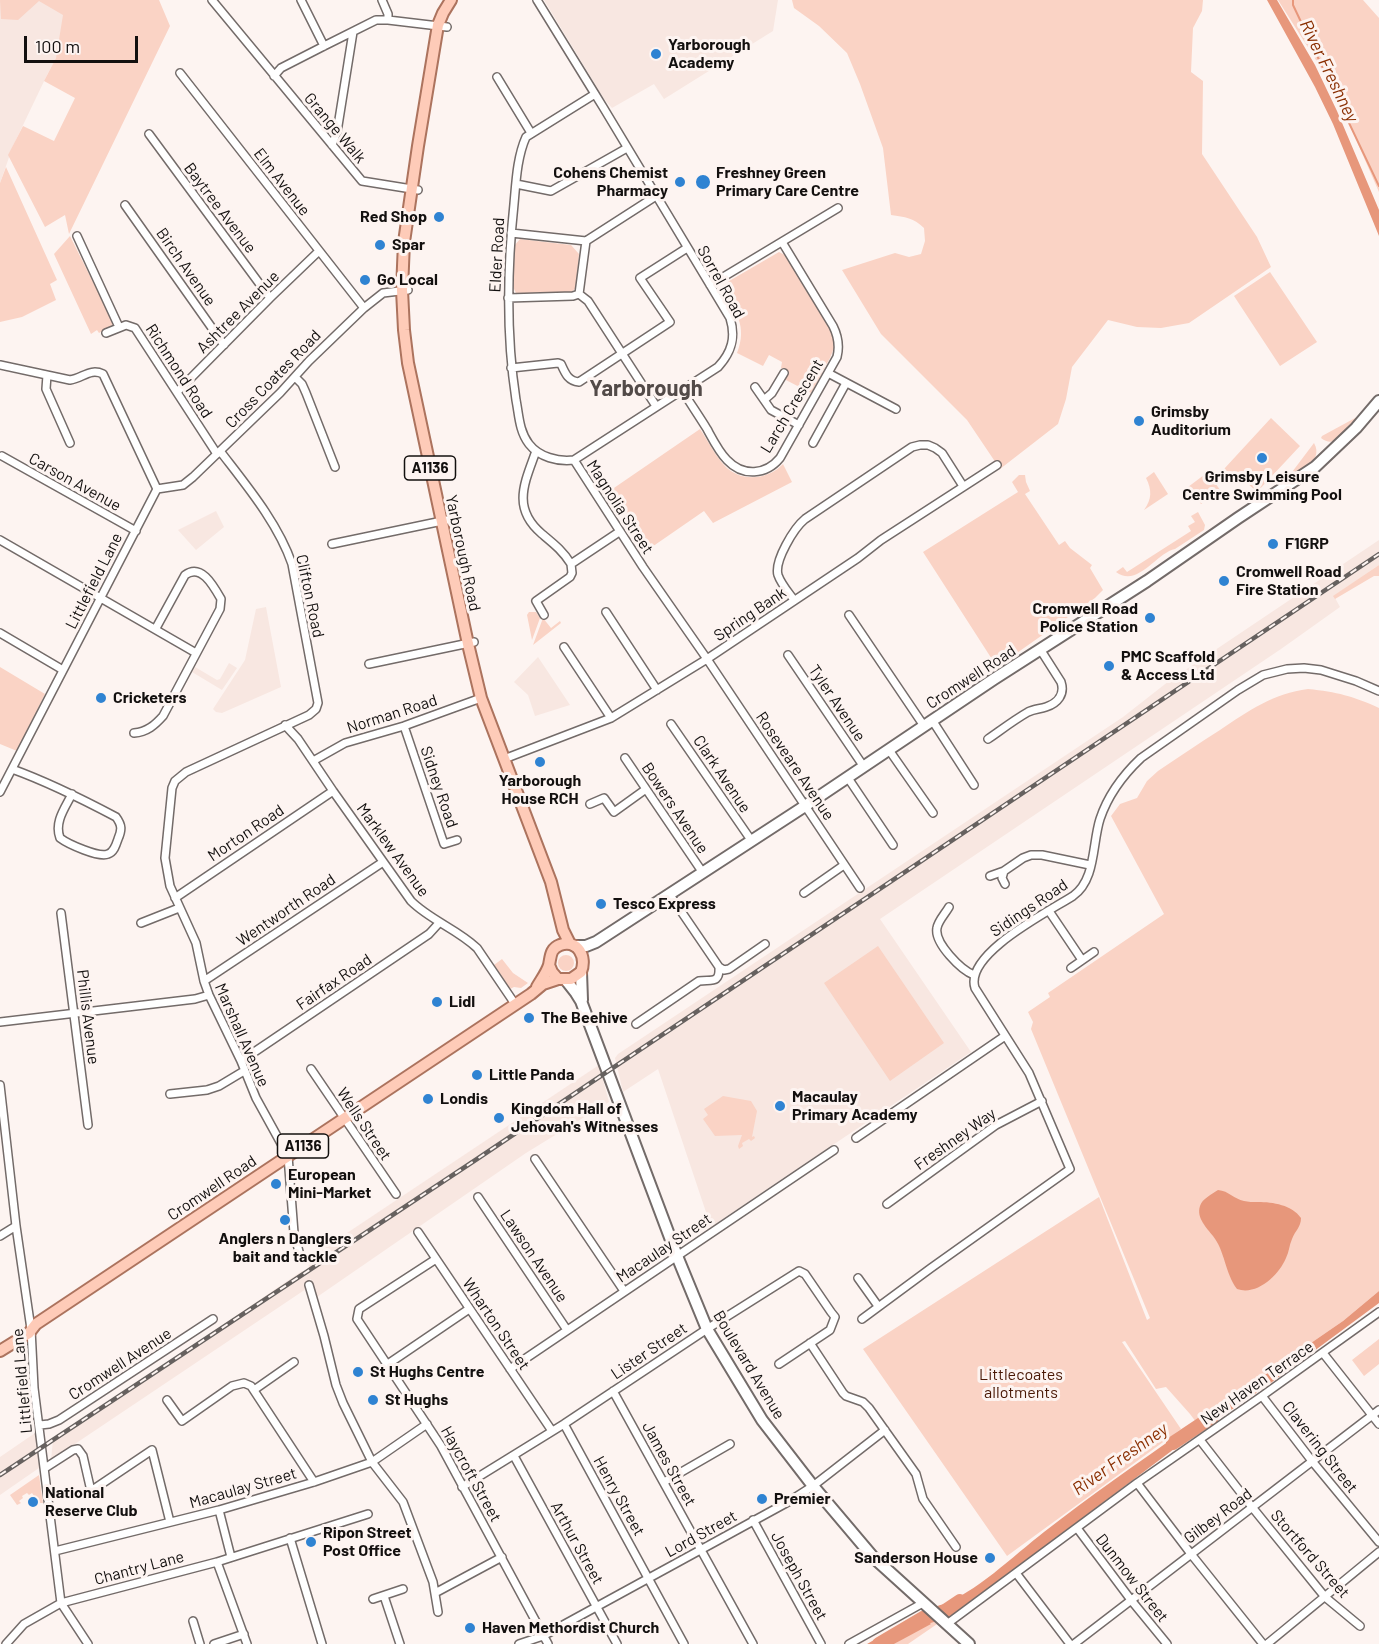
<!DOCTYPE html>
<html>
<head>
<meta charset="utf-8">
<style>
  body { margin:0 }
  #map { position:relative; width:1379px; height:1644px; overflow:hidden; background:#fdf4f1; font-family:Barlow,sans-serif }
  canvas { display:block }
  .scale { position:absolute; left:24px; top:36px; width:114px; height:27px; box-sizing:border-box; border:3px solid #13100f; border-top:0; padding-left:8px; font-size:18px; line-height:21px; white-space:nowrap; color:#13100f; -webkit-text-stroke:4px #fdf4f1; paint-order:stroke }
</style>
</head>
<body>
<div id="map">
<canvas width="1379" height="1644"></canvas>
<div class="scale">100 m</div>
</div>
<script>
const g = document.querySelector('canvas').getContext('2d');
g.lineJoin = 'round';
function paint(path, color) { g.fillStyle = color; g.fill(path, 'evenodd'); }
function trace(path, color, width, dash) { g.strokeStyle = color; g.lineWidth = width; g.lineCap = dash ? 'butt' : 'round'; g.setLineDash(dash || []); g.stroke(path); }
function label(font, color, halo, rows, align = 'center') {
  g.font = font + ' Barlow,sans-serif'; g.lineWidth = 6; g.setLineDash([]); g.textBaseline = 'middle'; g.strokeStyle = halo; g.fillStyle = color; for (const [text, x, y, turn = 0] of rows) {
    g.save(); g.translate(x, y); g.rotate((+turn || 0) * Math.PI / 180); g.textAlign = isNaN(turn) ? turn : align; if (halo) g.strokeText(text, 0, 0); g.fillText(text, 0, 0); g.restore();
  }
}
paint(new Path2D(`
  M0,0h51l28,15 -32,60 -34,71 -13,37z
  M544,0h234l-5,31 -109,68 -10,-15 -42,24 -8,-9z
  M216,511l8,16 -28,23 -18,-20z
  M1379,540v25l-45,31 6,11 -59,42 -401,270 91,133 -260,175 -53,-158 -35,23 -8,-34 3,-4 505,-337 46,-36z
  M266,607l15,80 -59,26 -6,-1 -3,-3 32,-49 11,-51z
  M538,657l32,48 -35,11 -7,-21 -14,-13z
  M229,663l8,5 -15,22 -30,-18 3,-5 22,13 3,-1z
  M599,1065l10,37 -83,51 -209,144 -6,-18 -7,5 2,5 -255,171 2,-20 249,-169 2,2 5,-4 -1,-10z
  M38,1431l2,17 -1,20 -39,27v-38z`), '#f8e7e1');
paint(new Path2D(`
  M0,0h159l11,26 -101,208 -4,-19 -20,12 -37,-72 15,-29 31,15 21,-43 -31,-17 12,-23 7,-43 -24,-14 -21,19 -17,-1z
  M792,0h411l-1,11 -9,17 -2,44 12,9 -1,73 55,83 14,30 -82,56 -28,5 -24,-1 -29,-7 -36,47 -6,32 -8,25 -58,45 -33,-49 -86,-86 -39,-64 53,-17 14,4 12,-3 4,-13 -1,-13c-10,-10 -19,-11 -33,-13l-8,-67 -23,-64 -13,-31 -28,-27 -25,-18z
  M1278,0h85l16,18v174l-46,-105z
  M6,167l51,113 -7,4 6,16 -34,17 -22,5v-139z
  M70,236l44,88 -15,9 -2,-3 -6,4 -37,-80z
  M520,239l51,6 8,9 -3,34 -6,5h-54l-4,-8 2,-39z
  M779,252l6,3 47,76 1,5 1,12 -4,10 -19,35 -27,-14 4,-7 -7,-4 1,-6 -13,-7 -6,11 -26,-13c11,-27 -2,-43 -15,-65l2,-4z
  M1270,272l47,70 -37,24 -46,-70z
  M1357,417l-1,3c-9,10 -20,30 -35,18l1,-2z
  M1271,418l29,28 -43,46 -23,-21 -4,3 -6,-5z
  M700,429c8,12 15,26 24,36 16,18 44,15 59,-1l9,18 -79,41 -9,-12 -55,38 -38,-59z
  M1314,443c11,19 -18,32 -31,41z
  M1154,472l14,22 -24,16c8,-11 8,-20 2,-32z
  M1208,472l12,18 -19,14 -13,-17z
  M1019,475h6l1,7 4,9 -5,3 34,51 6,-4 5,7 22,17 -2,3 13,22 -8,8 -98,69 -74,-115 95,-60 -6,-10z
  M1198,512l7,13 -1,5 -29,19c-19,4 -37,39 -59,23l7,-5 4,5 64,-41 -3,-5 7,-4 -4,-6z
  M1379,565v11h-5l-39,23 -2,-3z
  M529,612h7l4,6 -8,22 -5,-25z
  M543,618l8,10 9,-7 1,2 -28,22z
  M0,667l45,27 -28,57 -17,-7z
  M1308,689c29,3 45,7 71,19v583l-36,30 -147,101 -6,-8 -24,-27 -10,2 -31,-48 -3,1 59,87 -174,127 -144,-207 236,-152 48,123 3,-2 -119,-289 2,-7 -5,-10 22,-15 -2,-4 116,-79 -53,-98 9,-12 17,-6 10,-17 11,-10c21,-14 41,-28 62,-41 28,-19 54,-37 88,-41z
  M878,946l66,97 -54,38 -66,-98z
  M558 963a8 8 0 1 1 16 0a8 8 0 1 1-16 0Z
  M502,959l11,14 15,10 -7,5 -7,-1 -4,2 -16,-24z
  M723,1096l28,5 6,10 -5,26 2,-1 1,2 -4,3 -2,-2 -7,4 1,3 -4,3 -1,-3 4,-11 -27,1 -12,-17 5,-4 -4,-6z
  M1379,1339v25l-15,12 -12,-16z
  M39,1475l4,28h-4l-7,-10 -3,2 -2,-2 -5,3 1,2 -4,3 2,2 -4,2 -7,-10z
  M935,1619l5,3 -32,22h-14z`), '#fad3c5');
paint(new Path2D(`
  M1267,0h10l38,65 22,46 42,99v26l-46,-112 -18,-37z
  M1218,1190c11,1 16,9 26,11 4,1 9,1 14,1 15,0 34,3 43,16 0,9 -6,13 -9,21 -3,7 -3,13 -6,19 -7,17 -29,38 -49,31 -12,-16 -12,-38 -24,-53 -6,-8 -17,-18 -13,-30 2,-7 12,-12 18,-16z
  M1379,1291v12l-111,82 -68,46 -4,-9 147,-101z
  M1186,1429l4,8 -4,3 -227,171 -8,4 -12,-9c37,-13 74,-50 105,-74 46,-36 94,-69 142,-103z
  M917,1615h3l11,9 -37,20h-27z`), '#e7977b');
trace(new Path2D(`
  M1293,0v5l86,181`), '#e7977b', 2);
trace(new Path2D(`
  M1173,1443l39,-26
  M879,1644l44,-26 22,-7 15,-10`), '#e7977b', 14);
const street = new Path2D(`
  M212,0l150,181 56,9
  M301,0l23,46
  M382,0l6,14v6l59,7
  M537,0l58,94 8,13 127,211c6,19 2,34 -12,49l-144,93c-16,2 -35,-3 -45,-16 -10,-13 -10,-29 -13,-44 -10,-65 -9,-130 -2,-196 2,-22 3,-47 12,-67l69,-43
  M180,73l184,235
  M274,76l7,-8 43,-22 52,-26h12
  M497,77l34,56
  M149,134l121,164
  M332,145l5,-13 16,-100
  M516,184l35,7 76,-43
  M125,205l99,140
  M77,236l42,91
  M586,241l70,-45
  M710,285l128,-77
  M579,294l9,7 68,105
  M508,298l65,-2 6,-2 7,-53 -75,-8
  M106,333l20,-8 9,3 82,126
  M0,365l70,15c13,-2 20,-12 33,-6l54,115
  M511,368l47,-5 3,1c4,9 7,17 18,18l91,-60 -30,-44 47,-30
  M828,373l68,36
  M47,375l-1,14 24,54
  M295,377l7,7 4,9 29,74
  M755,387l16,23 28,15
  M682,390c8,13 17,26 25,39 6,11 12,23 20,31 16,17 39,15 53,-2l57,-101c3,-12 1,-21 -4,-31l-51,-84
  M177,392l93,-94 49,-47
  M764,400l8,-7 12,-20
  M813,443l33,-60
  M220,451c26,34 58,72 72,113l26,139 -2,6 -7,6 -123,57 -11,9 -3,7 -7,70 5,28 26,57 8,38 5,14 32,66 15,37 32,58 6,77 7,26
  M536,451c-11,31 -25,57 6,83 12,10 21,17 29,30
  M2,456l134,75
  M574,460l69,107 64,92 153,229
  M157,489l26,-4 10,-8 87,-84 29,-32 55,-53 19,-15 25,-3
  M0,540l196,113
  M332,544l115,-24
  M794,600c-5,-7 -13,-16 -16,-25 -4,-14 16,-47 27,-56l107,-72 8,-2h8l7,3 7,5 21,33
  M606,612l51,78
  M544,615l-8,-14 34,-24 2,-4 -1,-9 48,-32
  M849,615l75,111
  M0,633l63,37
  M564,647l47,71
  M788,655l76,112
  M369,664l105,-22
  M932,720l42,65
  M671,724l80,116
  M285,725l13,14 35,52 78,110c19,19 46,28 66,47l38,56
  M404,726l40,118 13,-4
  M134,733c13,-1 21,-8 29,-17l57,-107 1,-10c-8,-14 -20,-36 -36,-24l-29,53
  M988,739c13,-9 26,-19 40,-27 6,-3 12,-3 18,-5 12,-4 19,-13 15,-25l-21,-33
  M889,750l44,63
  M625,758l78,115
  M504,759l107,-41 96,-59 151,-101 23,-18 116,-75
  M313,761l32,-18 59,-17 77,-28
  M12,769c36,13 70,30 104,48 6,8 6,13 2,22 -2,6 -4,13 -10,15 -9,4 -40,-10 -48,-16 -6,-16 5,-30 12,-44
  M848,778l45,67
  M0,792l157,-303
  M590,804l14,-6 10,14 32,-23
  M1004,871l-2,7 3,6
  M990,876l14,-5 19,-13 8,-3h11l48,10
  M804,893l40,-28
  M670,895l49,72 5,3 5,-1 36,-25
  M175,898l158,-107
  M949,907c-4,7 -11,14 -12,21 -3,15 24,42 37,47
  M1049,911l33,49
  M61,913l27,212
  M141,923l38,-15
  M1071,968l23,-16
  M204,981l179,-119
  M0,1022l195,-23 14,-4
  M636,1024l63,-43c11,-2 21,4 20,-14
  M241,1061l188,-127 10,-11
  M311,1069l85,125
  M0,1085l16,141 15,103 3,59 27,215 27,41
  M170,1094l37,-4 12,-4 25,-15
  M856,1138l149,-102
  M535,1159l89,132
  M478,1197l89,133
  M887,1204l109,-79 46,-24
  M418,1232l134,199
  M0,1236l16,-10
  M436,1259l-77,50 -2,10 84,127 107,198
  M858,1278l20,28
  M309,1285l15,51 12,49 7,18 29,59 31,40 30,80 5,30
  M862,1319l69,-51 139,-99 -41,-96 -54,-85c-11,-34 73,-76 98,-92 23,-16 19,-52 27,-77 8,-24 23,-44 41,-61l97,-68 25,-15 24,-6 17,-1 17,2 35,11 23,10
  M810,1343l33,50 3,3 17,6 6,6 47,66 7,25 33,48
  M1323,1353l56,71
  M388,1364l81,-55
  M510,1369l324,-219
  M254,1390l40,-28
  M613,1391l140,253
  M1262,1396l50,65 67,81
  M167,1400l15,21 50,-35 12,-3 7,3 63,96
  M564,1424l120,220
  M40,1425l9,-1 10,-4 154,-101
  M1200,1440l52,67 73,90 35,29
  M514,1456l103,188
  M45,1468l28,-18 5,-1 5,7 8,35 61,-41 18,72
  M664,1482l66,-38
  M1137,1483l54,71 72,90
  M462,1487l102,-63 143,-95 92,-58 6,3 26,38 4,5 -5,13 -51,34
  M219,1510l12,47
  M753,1520l68,124
  M1077,1528l54,72 36,44
  M290,1538l32,106
  M55,1551l164,-41 95,-28 58,-20 55,-38
  M217,1562l30,82
  M1016,1573l54,71
  M435,1593l67,-36
  M384,1596l16,48
  M373,1599l30,-10
  M193,1621l7,23
  M947,1624l190,-141 125,-87 117,-84
  M6,1644l18,-20 37,-21 156,-41 151,-48
  M214,1644l30,-10
  M519,1644l24,-8 245,-134 25,-16 72,-56
  M849,1644l74,-41
  M1074,1644l305,-234
  M1267,1644l112,-92`);
const secondary = new Path2D(`
  M575,946h11l10,-4 209,-136 189,-127 153,-98 91,-63 77,-51 41,-39 23,-27
  M581,972l1,28
  M565,979l11,14 5,8 96,255 30,73 55,91 51,66 60,71 96,87`);
const primary = new Path2D(`
  M451,0l-8,13 -5,12 -20,121 -14,96 -2,48 2,40 4,33 60,281 13,54 70,184 12,48 7,14
  M537,987c4,-7 10,-15 12,-22 2,-9 1,-16 11,-20 18,-6 27,12 21,27l-10,7h-13l-6,-7 -3,-7
  M0,1351l29,-18 7,-9 495,-330 12,-10 15,-5`);
trace(street, '#736b69', 10);
trace(secondary, '#736b69', 14);
trace(primary, '#ac735e', 14);
trace(street, '#fff', 7);
trace(secondary, '#fff', 10);
trace(primary, '#fecbb8', 10);
const rail = new Path2D(`
  M0,1475l477,-316 902,-605`);
trace(rail, '#66615f', 4.5);
trace(rail, '#fdf4f1', 2, [7]);
for (const [x, y, r, color] of [
  [656,54,6,"#2f83d2"],
  [680,182,6,"#2f83d2"],
  [703,182,8,"#2f83d2"],
  [439,217,6,"#2f83d2"],
  [380,245,6,"#2f83d2"],
  [365,280,6,"#2f83d2"],
  [1139,421,6,"#2f83d2"],
  [1262,458,6,"#2f83d2"],
  [1273,544,6,"#2f83d2"],
  [1224,581,6,"#2f83d2"],
  [1150,618,6,"#2f83d2"],
  [1109,666,6,"#2f83d2"],
  [101,698,6,"#2f83d2"],
  [540,762,6,"#2f83d2"],
  [601,904,6,"#2f83d2"],
  [437,1002,6,"#2f83d2"],
  [529,1018,6,"#2f83d2"],
  [477,1075,6,"#2f83d2"],
  [428,1099,6,"#2f83d2"],
  [780,1106,6,"#2f83d2"],
  [499,1118,6,"#2f83d2"],
  [276,1184,6,"#2f83d2"],
  [285,1220,6,"#2f83d2"],
  [358,1372,6,"#2f83d2"],
  [373,1400,6,"#2f83d2"],
  [762,1499,6,"#2f83d2"],
  [33,1502,6,"#2f83d2"],
  [311,1542,6,"#2f83d2"],
  [990,1558,6,"#2f83d2"],
  [470,1628,6,"#2f83d2"]
]) { const dot = new Path2D(); dot.arc(x, y, r, 0, 2 * Math.PI); g.fillStyle = color; g.fill(dot); trace(dot, '#fdf4f1', 2); }
for (const [x, y, w] of [
  [430,468,51],
  [303,1146,51]
]) { const box = new Path2D(); box.roundRect(x - w / 2, y - 12, w, 24, 4.5); g.fillStyle = '#fdf4f1'; g.fill(box); trace(box, '#13100f', 1.5); }
label('bold 15px', '#13100f', null, [
  ["A1136",430,468],
  ["A1136",303,1146]
]);
label('bold 16px', '#13100f', '#fdf4f1', [
  ["Yarborough",668,45],
  ["Academy",668,63],
  ["Cohens Chemist",668,173,"right"],
  ["Pharmacy",668,191,"right"],
  ["Freshney Green",716,173],
  ["Primary Care Centre",716,191],
  ["Red Shop",427,217,"right"],
  ["Spar",392,245],
  ["Go Local",377,280],
  ["Grimsby",1151,412],
  ["Auditorium",1151,430],
  ["Grimsby Leisure",1262,477,"center"],
  ["Centre Swimming Pool",1262,495,"center"],
  ["F1GRP",1285,544],
  ["Cromwell Road",1236,572],
  ["Fire Station",1236,590],
  ["Cromwell Road",1138,609,"right"],
  ["Police Station",1138,627,"right"],
  ["PMC Scaffold",1121,657],
  ["& Access Ltd",1121,675],
  ["Cricketers",113,698],
  ["Yarborough",540,781,"center"],
  ["House RCH",540,799,"center"],
  ["Tesco Express",613,904],
  ["Lidl",449,1002],
  ["The Beehive",541,1018],
  ["Little Panda",489,1075],
  ["Macaulay",792,1097],
  ["Primary Academy",792,1115],
  ["Londis",440,1099],
  ["Kingdom Hall of",511,1109],
  ["Jehovah's Witnesses",511,1127],
  ["European",288,1175],
  ["Mini-Market",288,1193],
  ["Anglers n Danglers",285,1239,"center"],
  ["bait and tackle",285,1257,"center"],
  ["St Hughs Centre",370,1372],
  ["St Hughs",385,1400],
  ["National",45,1493],
  ["Reserve Club",45,1511],
  ["Premier",774,1499],
  ["Ripon Street",323,1533],
  ["Post Office",323,1551],
  ["Sanderson House",978,1558,"right"],
  ["Haven Methordist Church",482,1628]
], 'left');
label('16px', '#13100f', '#fdf4f1', [
  ["Grange Walk",335,128,50],
  ["Elm Avenue",282,182,52],
  ["Baytree Avenue",220,208,53],
  ["Elder Road",497,255,-87],
  ["Birch Avenue",186,267,55],
  ["Sorrel Road",721,282,61],
  ["Ashtree Avenue",238,312,-45],
  ["Richmond Road",179,371,57],
  ["Cross Coates Road",273,379,-46],
  ["Larch Crescent",792,406,-59],
  ["Carson Avenue",75,482,29],
  ["Magnolia Street",620,507,57],
  ["Yarborough Road",463,553,78],
  ["Littlefield Lane",94,581,-63],
  ["Clifton Road",310,596,78],
  ["Spring Bank",750,614,-34],
  ["Cromwell Road",971,677,-33],
  ["Tyler Avenue",837,703,56],
  ["Norman Road",392,714,-18],
  ["Roseveare Avenue",795,766,56],
  ["Clark Avenue",722,774,56],
  ["Sidney Road",439,787,71],
  ["Bowers Avenue",675,808,56],
  ["Morton Road",246,833,-34],
  ["Marklew Avenue",393,850,54],
  ["Sidings Road",1029,908,-34],
  ["Wentworth Road",286,910,-34],
  ["Fairfax Road",334,982,-34],
  ["Phillis Avenue",88,1017,83],
  ["Marshall Avenue",242,1035,66],
  ["Wells Street",364,1124,56],
  ["Freshney Way",955,1139,-35],
  ["Cromwell Road",212,1188,-34],
  ["Macaulay Street",664,1248,-34],
  ["Lawson Avenue",534,1256,56],
  ["Wharton Street",496,1324,56],
  ["Lister Street",649,1351,-34],
  ["Cromwell Avenue",120,1364,-33],
  ["Boulevard Avenue",749,1365,59],
  ["Littlefield Lane",22,1381,-95],
  ["New Haven Terrace",1257,1383,-35],
  ["Clavering Street",1320,1447,52],
  ["James Street",669,1464,61],
  ["Haycroft Street",471,1474,61],
  ["Macaulay Street",243,1488,-16],
  ["Henry Street",619,1496,61],
  ["Gilbey Road",1218,1516,-37],
  ["Lord Street",701,1534,-29],
  ["Arthur Street",577,1543,61],
  ["Stortford Street",1310,1554,49],
  ["Chantry Lane",139,1568,-15],
  ["Joseph Street",799,1576,61],
  ["Dunmow Street",1132,1578,52]
]);
label('16px', '#481704', '#fdf4f1', [
  ["Littlecoates",1021,1375],
  ["allotments",1021,1393]
]);
label('italic 18px', '#8a2f02', '#fdf4f1', [
  ["River Freshney",1329,71,64],
  ["River Freshney",1120,1459,-35]
]);
label('bold 22px', '#524a48', '#fdf4f1', [
  ["Yarborough",646,389]
]);
</script>
</body>
</html>
